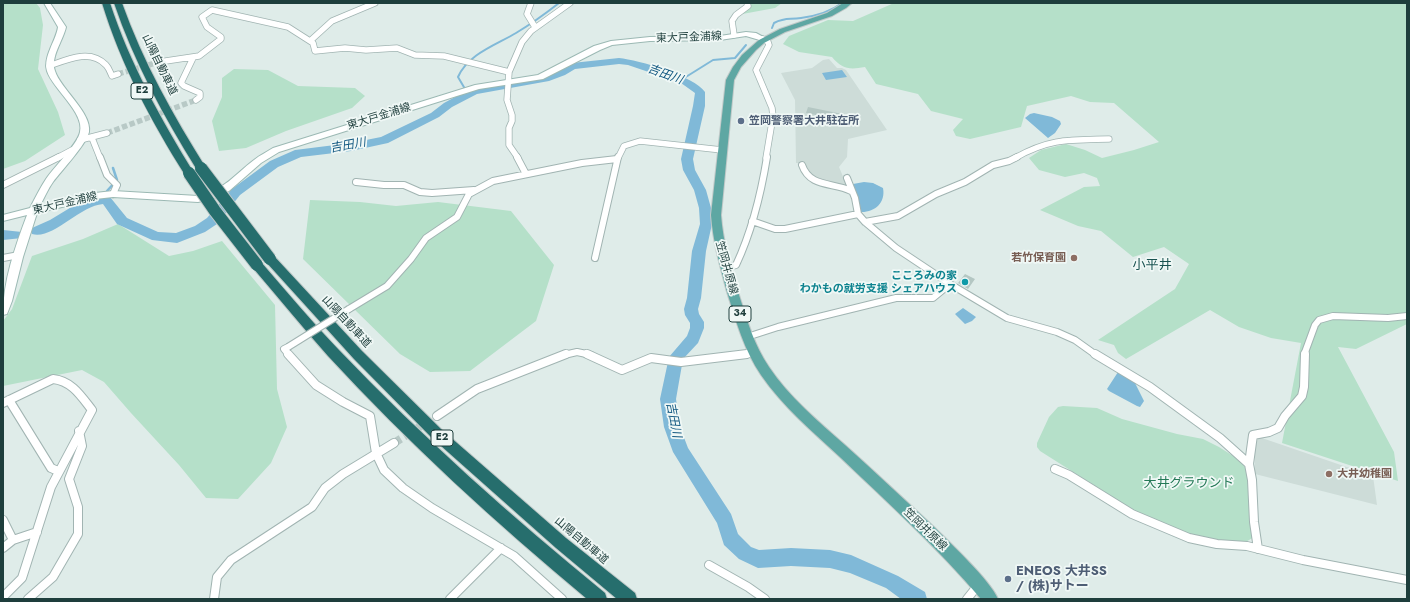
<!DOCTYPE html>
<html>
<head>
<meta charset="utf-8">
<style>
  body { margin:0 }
  #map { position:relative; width:1410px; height:602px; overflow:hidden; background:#dfece9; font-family:Jost,sans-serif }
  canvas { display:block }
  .frame { position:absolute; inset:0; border:4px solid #1e3e3c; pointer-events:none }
</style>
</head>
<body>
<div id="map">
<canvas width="1410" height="602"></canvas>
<div class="frame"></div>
</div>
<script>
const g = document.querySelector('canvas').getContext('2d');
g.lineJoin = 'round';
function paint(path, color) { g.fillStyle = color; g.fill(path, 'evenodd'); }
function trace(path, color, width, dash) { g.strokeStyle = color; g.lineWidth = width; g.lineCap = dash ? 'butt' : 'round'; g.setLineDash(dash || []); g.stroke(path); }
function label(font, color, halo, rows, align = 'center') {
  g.font = font + ' Jost,"Noto Sans JP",sans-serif'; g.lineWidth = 3.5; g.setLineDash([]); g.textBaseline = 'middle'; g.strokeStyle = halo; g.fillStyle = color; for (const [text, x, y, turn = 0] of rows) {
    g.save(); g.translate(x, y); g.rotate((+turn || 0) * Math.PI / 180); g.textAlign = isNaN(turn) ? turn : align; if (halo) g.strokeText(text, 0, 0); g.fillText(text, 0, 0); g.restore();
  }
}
paint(new Path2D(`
  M829,59l8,9h5l4,2 41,60 -39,9 -1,18 -8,10 8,19 -32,-7 -6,-3 -5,-12 -8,-1 -1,-63 -14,-27 31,-5 11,-8z
  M1259,437l114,39 4,29 -122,-31v-29z`), '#cddcd8');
paint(new Path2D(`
  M3,3h33l4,5 3,17 -5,44 20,43 7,23 -40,26 -22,8z
  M749,3h33l-7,5 -38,7z
  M894,3h513v321l-51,25 -18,-2 56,105 4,29 -116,-38 19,-100 -30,-5 -32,-11 -29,-17 -84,49 -8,-6 -4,-8 -16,-5 77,-51 14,-25 -25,-17 -31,10 -32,-26 -23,-5 -38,-16 44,-23 16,-1 -3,-8 -13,-5 -19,4 -26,-7 -10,-12 12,-8 25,-6 19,6 17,8 32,-8 25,-8 -45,-39 -24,-1 -19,-6 -44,10 -6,21 -51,12 -14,-3 -3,-6 10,-11 -32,-8 -13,-17 -42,-10 -11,-17c-16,3 -23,2 -33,-10l-33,-5 -16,-8 6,-8 39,-16 25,1z
  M234,69l34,1 30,16 57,2 10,8 -13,12 -66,23 -40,17 -27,3 -7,-30 10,-24v-19z
  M310,200l50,2 36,4 42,-4 73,9 43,54 -18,56 -66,50 -40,1 -30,-18 -97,-95z
  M118,224l51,32 24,-5 29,-10 53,64 2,84 10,38 -16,36 -33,36 -32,-1 -27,-33 -48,-52 -27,-31 -22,-12 -79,16v-65l9,-12 20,-53 51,-17z
  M1063,406l34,2 25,11 55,15 26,5 16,8 22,14 8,13 5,63 -10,6 -46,-5 -57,-23 -101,-64 -3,-4v-4l12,-26 9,-10z`), '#b5e0c9');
paint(new Path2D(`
  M842,70l5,7 -21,3 -4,-7z
  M1034,113l18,4 8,4 1,3 -6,9 -7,5 -23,-20 5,-4z
  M864,182l9,1 10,5c3,15 -9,25 -23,24l-7,-28z
  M963,308l13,9 -4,4 -7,3 -10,-10z
  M1118,372l17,11 9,18 -4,6 -3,-1 -28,-15 -2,-2z`), '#80b9d8');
trace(new Path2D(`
  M772,28l2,-5c12,-6 15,-3 27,-5 15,-2 29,-6 41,-15
  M681,80l32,-20 22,-2 11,-13
  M468,94l-10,-17c10,-23 38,-32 58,-44 15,-9 29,-19 43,-30`), '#80b9d8', 2);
trace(new Path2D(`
  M107,191l10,-11 -4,-12`), '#80b9d8', 2.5);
paint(new Path2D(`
  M619,58c20,2 75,18 86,34v14l-12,53 2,11 11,20 5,18 1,16 -6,27 -5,47 -3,11 1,5 5,8v6l-6,15 -15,16 -7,40 4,28 8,21 43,66 7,20 13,13 8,3 32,-2 39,2 21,5 47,21 27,16 2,7h-26l-15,-11 -36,-15 -20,-5 -39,-2 -33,2 -19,-9 -15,-14 -7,-22 -44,-71 -9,-25 -4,-28 9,-42 18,-21 3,-8v-5l-5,-8 -1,-6 3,-11 5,-47 8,-27 -1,-16 -5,-18 -11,-20 -2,-11 12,-53 2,-13 -14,-10 -53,-18 -9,-1 -44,5 -10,6 -16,6 -72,13 -25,13 -13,10 -51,26 -37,8 -50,6 -23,10 -38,28 -23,29 -12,8 -28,11 -25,-3 -35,-16 -14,-20c-24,2 -50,36 -71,30l-1,-3 1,-3 18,-8 33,-20 14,-4h9l4,1 17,21 31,14 18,1 19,-7 12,-8 25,-29 38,-28 25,-11 56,-7 30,-6 50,-24 13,-10 26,-14 73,-13 29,-13z
  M3,230l19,2 1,3 -1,3 -19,2z`), '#80b9d8');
paint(new Path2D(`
  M808,107l49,10 -2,6 -49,-10z
  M965,274l10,5 -7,10 -10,-6z`), '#b4c7c3');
trace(new Path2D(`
  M118,74l41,-12
  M107,133l89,-33`), '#b8c9c6', 5.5, [5.5, 2.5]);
trace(new Path2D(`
  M394,443l43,-27`), '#b8c9c6', 8, [8, 4]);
const streetFar2 = new Path2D(`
  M531,3l-4,11 8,13
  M734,35l-2,-14 4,-6 12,-9 -1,-3
  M763,39l5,3 1,3 -13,25 16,38 1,8 -7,42
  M310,41l22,-20 43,-18
  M193,58l-12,25 3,3 16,7v4l-4,3
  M159,62l40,-6 22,-17v-2l-14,-10 -5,-10 10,-7 76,17 25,16 2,8 30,-3 21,2 31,-2 18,7 29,1 65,16
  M49,66c17,-6 41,-18 57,-1 3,3 4,7 6,11l6,-2
  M92,138l8,20
  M80,140l27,-7
  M57,158l15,-8
  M518,158l-9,-13v-17l3,-7v-6l-5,-15 2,-28 13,-30 9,-11 39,-28
  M618,158l6,-12 16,-5 82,9
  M1015,158c35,-20 55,-18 94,-19`);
const streetFar1 = new Path2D(`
  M100,157l7,18 10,10 -4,9
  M517,157l9,17
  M802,165c8,23 31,17 49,26
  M847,178l8,20 3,16 7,8 31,26 54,36 57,34 50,14 18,8 21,15
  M356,182l28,3h20l16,7 12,1 42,-3
  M3,185l56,-28
  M752,221l23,8h10l73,-15
  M865,222l33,-6 38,-22 29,-12 28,-17 16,-4 8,-4
  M3,258l16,-3
  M595,258l23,-101
  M725,268l11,-3c16,-34 25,-71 31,-108
  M349,309l38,-23 24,-27 15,-21 31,-21 12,-23 24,-13 89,-18 35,-4
  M747,337l31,-10 118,-29h37l17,-14
  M288,347l-4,2 5,6
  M564,355l13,-3 14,3
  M739,355l15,-2
  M1304,355l11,-30 4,-5 14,-4 55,2 19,-2`);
const street = new Path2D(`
  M288,354l28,31 27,17 27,14 6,37 8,17 19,18 29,20 82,48 48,43
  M587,354l35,16 29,-12 30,4 66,-8
  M1095,354l55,33 70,51 29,26
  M9,400l42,68 7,3
  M3,403l50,-24c19,2 28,17 39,31l-41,77 -29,91 -19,19
  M437,416l40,-27 89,-35
  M1055,469l14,6 63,39 57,24 28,6 30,2 56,14 104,20
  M3,520l10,20
  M3,548l10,-8 24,-8
  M1258,549l-4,-27 -2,-42 -3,-16 4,-29 16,-3 9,-4 7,-12 17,-20 2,-9 1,-33
  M709,565l39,22 17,12
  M28,599l25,-22 25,-43v-27l-9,-28 13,-33 -3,-15
  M214,599l3,-22 14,-17 81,-53 13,-19 18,-14 51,-31
  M450,599l51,-51
  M967,599l8,-10 5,-3`);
const secondary = new Path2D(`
  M44,3h6l16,24c-3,14 -16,30 -11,44 5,17 37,42 34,61 -3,13 -27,38 -36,50 -5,7 -9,16 -13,24l55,-13 18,-2 85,5c28,-7 35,-20 56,-36 6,-5 13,-8 19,-12l202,-63 63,-10 56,-29 17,-5 39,-4 70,-1 26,-4 10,1 11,6 -4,2 -17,-5 -26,4 -70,1 -38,4 -12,5 -57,29 -64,10 -200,63 -18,11 -32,28 -15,7 -16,4 -85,-5 -18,2 -58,14 -14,44 -11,44 -5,13 -4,1c0,-34 12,-68 24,-100l-24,6v-6l27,-7c5,-10 10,-20 16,-29 8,-12 32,-35 34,-47 5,-19 -28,-44 -33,-61 -4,-15 9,-30 11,-44z`);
const primary = new Path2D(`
  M843,3h9l-6,5 -14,8 -47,16 -21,11 -8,7 -15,17 -7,13 -13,135c2,28 10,53 18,80 8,25 15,50 30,72 20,30 49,54 76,78 30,27 59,54 89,82 16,16 56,53 64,72h-17c-43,-51 -92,-95 -140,-141 -28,-26 -58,-51 -80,-83 -17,-25 -25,-54 -34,-83 -7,-26 -14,-50 -16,-77l15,-135 7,-13 9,-12 17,-15 21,-11 47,-16z`);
const highway = new Path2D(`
  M102,3h8c20,61 51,116 84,170l-1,2h-8c-34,-54 -64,-110 -83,-172z
  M114,3h8c21,59 51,112 84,165l-1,2h-8c-33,-53 -63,-108 -83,-167z
  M270,255l4,1 88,95 79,78 125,109 69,55 2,6h-20l-61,-51 -125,-111 -77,-78 -88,-97 -2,-3 2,-3z
  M257,261l4,1c26,30 51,60 78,88 83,87 173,167 266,243l2,6h-20c-91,-76 -179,-156 -259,-243 -26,-29 -50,-59 -75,-88l-2,-3 2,-3z`);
trace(streetFar2, '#a1b4b2', 7);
trace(streetFar1, '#a1b4b2', 8);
trace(street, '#a1b4b2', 10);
trace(secondary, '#9cb9b4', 2);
trace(primary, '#c0c9c8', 2);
trace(highway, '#c0c9c8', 2);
trace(streetFar2, '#fff', 5.5);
trace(streetFar1, '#fff', 6);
trace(street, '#fff', 8);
paint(secondary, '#fff');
paint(primary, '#5ea7a3');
paint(highway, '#266e6d');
const streetBridge = new Path2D(`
  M288,347l61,-38`);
const highwayBridge = new Path2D(`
  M201,168l69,91
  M189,173l26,38 42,54`);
trace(streetBridge, '#a1b4b2', 8, []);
trace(highwayBridge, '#c0c9c8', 14, []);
trace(streetBridge, '#fff', 6);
trace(highwayBridge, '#266e6d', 12);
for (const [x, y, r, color] of [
  [741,121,4,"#5c6f8a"],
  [1074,258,4,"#8d6e63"],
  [965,282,4,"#0f9aa8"],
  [1329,474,4,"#8d6e63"],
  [1008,579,4,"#5c6f8a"]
]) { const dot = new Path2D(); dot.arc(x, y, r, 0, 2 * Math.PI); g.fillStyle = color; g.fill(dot); trace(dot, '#f0f8f6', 1.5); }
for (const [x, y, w] of [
  [142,91,22],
  [740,314,22],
  [442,438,22]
]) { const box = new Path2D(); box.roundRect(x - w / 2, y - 8, w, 16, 3); g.fillStyle = '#f0f8f6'; g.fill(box); trace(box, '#1e3e3c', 1); }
label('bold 10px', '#1e3e3c', null, [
  ["E2",142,91],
  ["34",740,314],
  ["E2",442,438]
]);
label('11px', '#1e3e3c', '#f0f8f6', [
  ["東大戸金浦線",689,38,-2],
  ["山陽自動車道",159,65,64],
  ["東大戸金浦線",379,117,-17],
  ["東大戸金浦線",65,204,-13],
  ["笠岡井原線",726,268,74],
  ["山陽自動車道",346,322,47],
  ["笠岡井原線",925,530,44],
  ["山陽自動車道",581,541,40]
]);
label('bold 11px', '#4e5e75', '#f0f8f6', [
  ["笠岡警察署大井駐在所",749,121]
], 'left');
label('bold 11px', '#785e54', '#f0f8f6', [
  ["若竹保育園",1066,258],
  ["大井幼稚園",1337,474,"left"]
], 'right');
label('bold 11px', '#0d838f', '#f0f8f6', [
  ["こころみの家",957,276],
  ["わかもの就労支援 シェアハウス",957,289]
], 'right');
label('italic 12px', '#125881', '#f0f8f6', [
  ["吉田川",665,75,20],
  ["吉田川",348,146,-10],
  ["吉田川",673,420,79]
]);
label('13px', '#185250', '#f0f8f6', [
  ["小平井",1152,266]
]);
label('13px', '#247956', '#f0f8f6', [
  ["大井グラウンド",1189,484]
]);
label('bold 13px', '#4e5e75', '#f0f8f6', [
  ["ENEOS 大井SS",1016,572],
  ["/ (株)サトー",1016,587]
], 'left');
</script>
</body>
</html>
